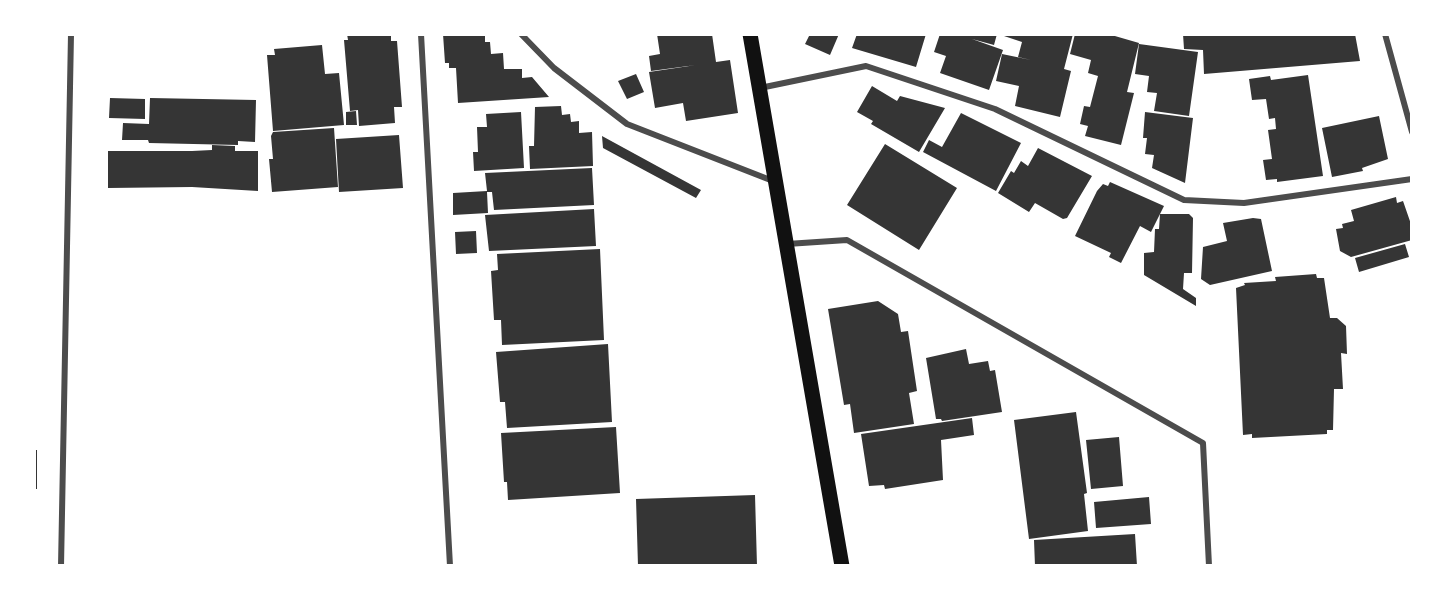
<!DOCTYPE html>
<html>
<head>
<meta charset="utf-8">
<style>
  body { margin:0 }
  #map { position:relative; width:1446px; height:600px; overflow:hidden; background:#fff; font-family:"Alegreya Sans",sans-serif }
  canvas { display:block }
  .frame { position:absolute; inset:0; border:36px solid #fff; pointer-events:none }
</style>
</head>
<body>
<div id="map">
<canvas width="1446" height="600"></canvas>
<div class="frame"></div>
</div>
<script>
const g = document.querySelector('canvas').getContext('2d');
g.lineJoin = 'round';
function paint(path, color) { g.fillStyle = color; g.fill(path, 'evenodd'); }
function trace(path, color, width, dash) { g.strokeStyle = color; g.lineWidth = width; g.lineCap = dash ? 'butt' : 'round'; g.setLineDash(dash || []); g.stroke(path); }
paint(new Path2D(`
  M347,34h44v7h6l5,66h-8l1,16 -36,3 -1,-16 -8,1 -6,-71h4z
  M443,34l42,2v6h5l1,12 12,-1 1,16h18v9l10,-1 17,20 -91,6 -2,-35h-7v-5h-4z
  M657,34h55l4,28 14,-2 8,53 -52,8 -3,-18 -28,5 -6,-36 47,-7 -45,6 -2,-15 11,-2z
  M810,34h29l-9,21 -25,-11z
  M857,34h69l-10,33 -64,-19z
  M940,34h57l-3,11 -22,-6 31,11 -14,40 -49,-17 6,-17 -12,-4z
  M998,34h75l-9,35 7,2 -11,46 -45,-11 4,-20 -23,-5 6,-27 29,6 -13,-3 4,-15z
  M1075,34h33l31,9 -12,49 7,1 -13,52 -36,-9 3,-10 -8,-2 4,-18 6,1 8,-31 -10,-3 3,-13 -21,-6z
  M1183,34h172l5,27 -156,13 -1,-24 -19,-1z
  M1139,44l59,8 -9,64 -35,-5 3,-18 -10,-1 2,-16 -14,-2z
  M322,45l3,29 14,-1 5,52 -71,6 -6,-76h8l-1,-6z
  M636,74l8,18 -17,7 -9,-18z
  M1308,75l15,101 -46,6v-3l-11,1 -3,-20 9,-1 -4,-29 8,-1 -1,-11 -6,1 -3,-20 -14,1 -3,-21 21,-3 1,4z
  M872,86l25,15 3,-5 45,12 -26,44 -48,-28 2,-3 -16,-9z
  M110,98l35,1v20l-36,-1z
  M150,98l106,2 -1,42 -17,-1v4l-89,-2 -1,-3h-26l1,-17 26,1z
  M561,106l1,9 8,-1 1,8 8,-1v12l13,-1 1,34 -63,3 -1,-23h5l1,-39z
  M356,111l1,14h-11v-13z
  M521,112l3,56 -50,3 -1,-19h5l-1,-25h10l-1,-13z
  M1145,112l48,6 -8,65 -33,-15 2,-13 -9,-1 2,-16h-4z
  M961,113l60,30 -25,48 -73,-39 6,-12 13,7z
  M1379,116l9,43 -26,9 1,3 -31,6 -10,-49z
  M334,128l4,59 -66,5 -3,-33h4l-2,-23 2,-4z
  M399,135l4,53 -64,4 -3,-53z
  M602,136l99,54 -5,8 -93,-50z
  M885,144l72,44 -38,62 -72,-45z
  M212,145l23,1v5h23v40l-66,-4 -84,1v-37h84l20,-1z
  M1038,148l54,28 -25,42 -4,1 -28,-16 -6,9 -31,-19 13,-22 3,2 7,-12 7,5z
  M592,168l2,37 -100,5 -2,-18h-5l1,21 -35,2v-22l34,-2 -2,-18z
  M1110,182l54,24 -13,26 -11,-6 -19,37 -12,-6 2,-4 -36,-17 22,-45 6,-7 5,2z
  M1396,197l1,6 6,-2 9,26v13l-61,17 -11,-6 -4,-22 7,-1 -1,-4 12,-3 -3,-11z
  M594,209l2,37 -107,5 -4,-36z
  M1160,214h29l4,4 -1,55h-8l-1,16 13,9v8l-52,-31v-22l10,-1 1,-23h4z
  M1253,218l8,1 11,52 -62,14 -9,-6 2,-32 24,-6 -4,-18z
  M476,231l1,22 -21,1 -1,-22z
  M1405,244l4,13 -50,15 -4,-14z
  M600,249l4,91 -102,5 -1,-25h-7l-3,-49 7,-1 -1,-16z
  M1316,274l1,4h7l6,40h7l9,8 1,28 -6,-1 2,36h-9l-1,41h-6v4l-75,4v-4l-9,1 -7,-147 9,-3 -1,-2 32,-2 -1,-4z
  M878,301l20,13 3,18 7,-1 9,60 -8,2 5,31 -60,9 -4,-29 -6,1 -16,-96z
  M608,344l4,78 -105,6 -2,-26h-5l-4,-50z
  M966,349l3,15 19,-3 2,10 5,-1 7,42 -60,9 -1,-2h-5l-10,-61z
  M1076,412l11,81 -3,1 4,37 -59,8 -15,-119z
  M972,418l2,17 -33,5 2,40 -58,9 -1,-4 -15,1 -8,-52z
  M616,427l4,66 -112,7 -1,-18h-3l-3,-49z
  M1119,437l4,49 -32,3 -5,-49z
  M34,450h3v39h-3z
  M755,495l2,71h-119l-2,-67z
  M1149,497l2,27 -55,4 -2,-26z
  M1135,534l2,32h-102l-1,-26z`), '#353535');
trace(new Path2D(`
  M421,34l29,532
  M521,34l33,34 73,56 146,57
  M1385,34l27,98
  M760,88l106,-22 129,43 189,91 60,3 168,-24
  M787,244l60,-4 356,203 6,123
  M61,566l10,-532`), '#4c4c4c', 6);
trace(new Path2D(`
  M750,34l92,532`), '#111', 15);
</script>
</body>
</html>
